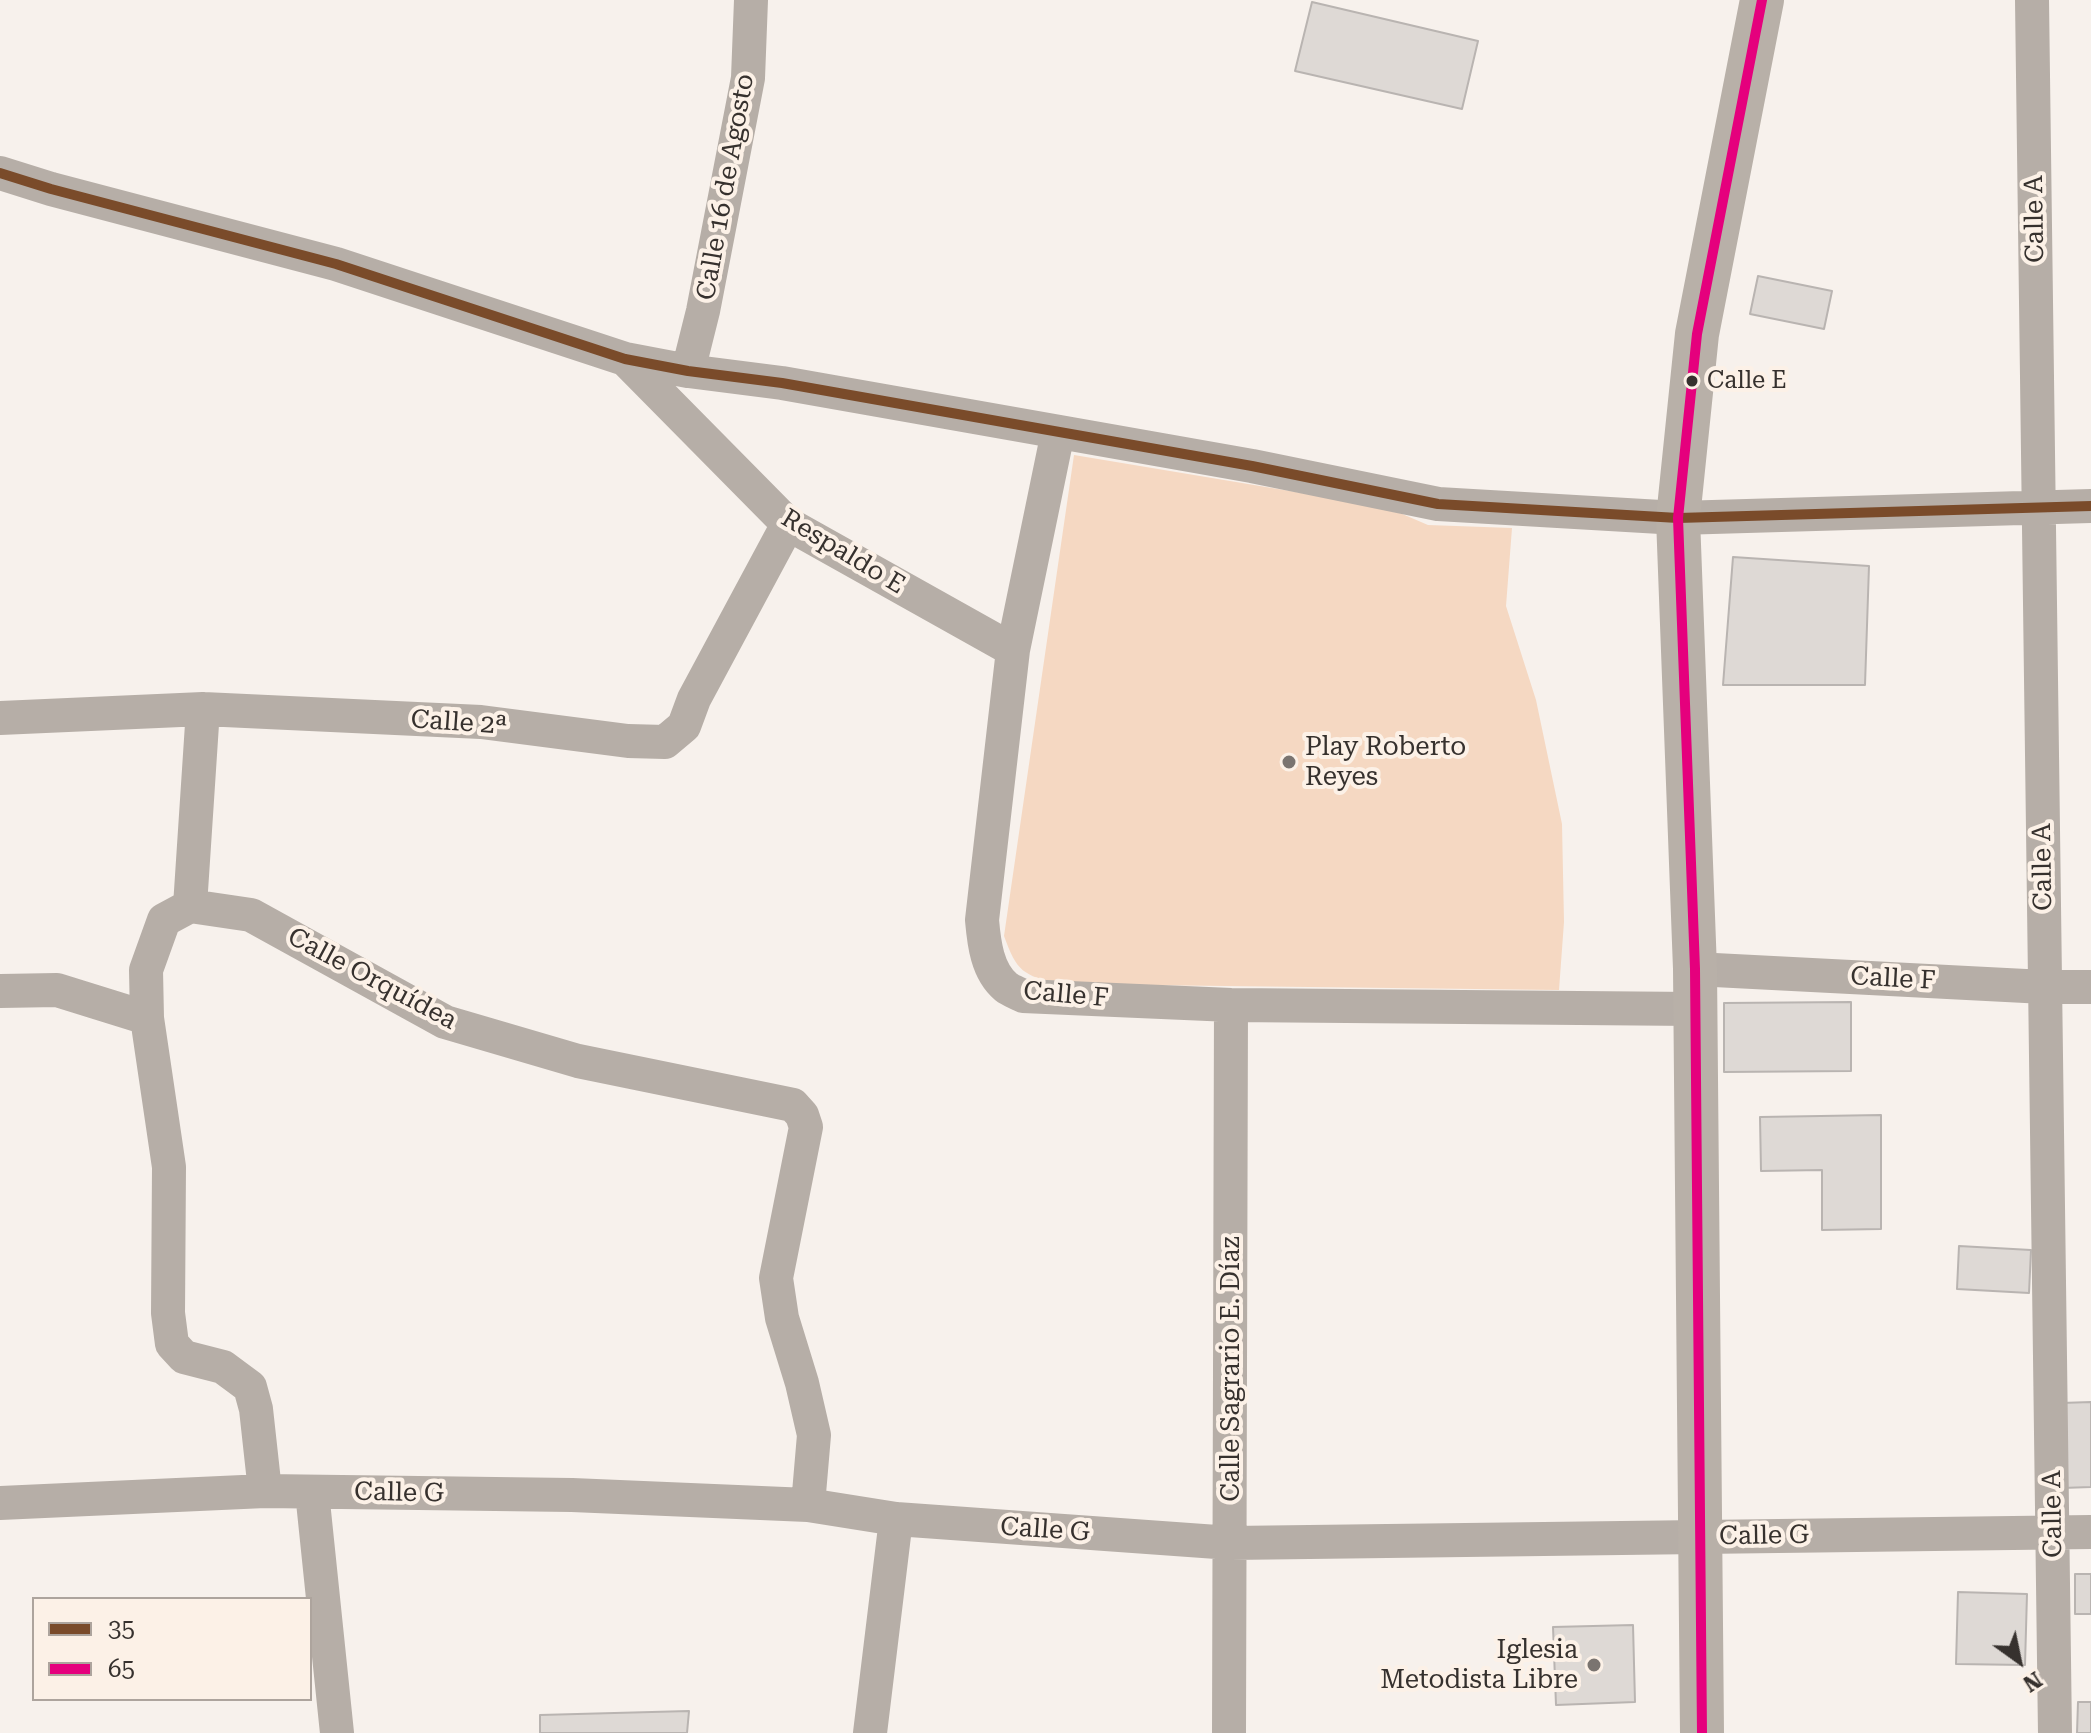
<!DOCTYPE html>
<html>
<head>
<meta charset="utf-8">
<style>
  body { margin:0 }
  #map { position:relative; width:2091px; height:1733px; overflow:hidden; background:#f7f1ec; font-family:"Roboto Serif",serif }
  canvas { display:block }
  .legend { position:absolute; left:32px; top:1597px; width:280px; height:104px; box-sizing:border-box; background:#fcf1e7; border:2px solid #ada49d; margin:0; padding:10px 14px; list-style:none; font-size:24px; color:#36312e }
  .legend li { display:flex; align-items:center; gap:16px; height:40px }
  .legend b { width:40px; border:2px solid #ada49d }
  .north { position:absolute; left:1979px; top:1621px; width:80px; height:80px; -webkit-text-stroke:6px #fcf1e7; paint-order:stroke; rotate:147deg; font-size:22px; font-weight:700; line-height:32px; text-align:center; color:#36312e }
  .north::after { content:''; display:block; margin:auto; width:28px; height:36px; background:#36312e; clip-path:polygon(50% 0,100% 100%,50% 72%,0 100%) }
</style>
</head>
<body>
<div id="map">
<canvas width="2091" height="1733"></canvas>
<ul class="legend">
<li><b style="height:10px;background:#7a4b2a"></b>35</li>
<li><b style="height:10px;background:#e5007d"></b>65</li>
</ul>
<div class="north">N</div>
</div>
<script>
const g = document.querySelector('canvas').getContext('2d');
g.lineJoin = 'round';
function paint(path, color) { g.fillStyle = color; g.fill(path, 'evenodd'); }
function trace(path, color, width, dash) { g.strokeStyle = color; g.lineWidth = width; g.lineCap = dash ? 'butt' : 'round'; g.setLineDash(dash || []); g.stroke(path); }
function label(font, color, halo, rows, align = 'center') {
  g.font = font + ' "Roboto Serif",serif'; g.lineWidth = 8; g.setLineDash([]); g.textBaseline = 'middle'; g.strokeStyle = halo; g.fillStyle = color; for (const [text, x, y, turn = 0] of rows) {
    g.save(); g.translate(x, y); g.rotate((+turn || 0) * Math.PI / 180); g.textAlign = isNaN(turn) ? turn : align; if (halo) g.strokeText(text, 0, 0); g.fillText(text, 0, 0); g.restore();
  }
}
paint(new Path2D(`
  M1074,455l312,52 42,18 84,3 -6,78 30,94 26,124 2,98 -5,68 -500,-6c-36,-9 -42,-12 -55,-48z`), '#f5d8c2');
const building = new Path2D(`
  M1312,2l166,39 -16,68 -167,-38z
  M1758,276l74,15 -8,38 -74,-15z
  M1733,557l136,9 -4,119h-142z
  M1851,1002v69l-127,1v-69z
  M1881,1115v114l-59,1v-60l-61,1 -1,-54z
  M1959,1246l72,4 -2,43 -72,-4z
  M2091,1402v85l-29,1 -1,-85z
  M2075,1574h16v40h-16z
  M1958,1592l69,2 -2,71 -69,-1z
  M1633,1625l2,77 -79,3 -3,-78z
  M2078,1702h13v31h-14z
  M689,1711l-2,22h-147v-18z`);
paint(building, '#ded9d5');
trace(building, '#b9b4b1', 2);
trace(new Path2D(`
  M2032,0l23,1733
  M0,173l51,16 285,75 289,95 63,12 94,12 470,83 186,38 240,14 413,-12
  M625,359l163,165 225,126
  M688,371l15,-60 45,-233 3,-78
  M1058,432l-45,218 -31,270c2,23 5,51 24,67 5,4 12,6 17,9l208,9 464,4
  M0,718l203,-9 278,13 147,19 37,1 19,-16 10,-27 94,-175
  M190,906l13,-197
  M1695,969l350,18h46
  M0,991l57,-1 90,28
  M265,1491l-9,-82 -6,-22 -27,-20 -39,-10 -12,-13 -4,-31 1,-146 -22,-149 -1,-48 18,-50 26,-14 61,9 194,107 133,39 215,44 9,10 4,12 -30,151 6,40 20,65 12,52 -6,70
  M312,1492l25,241
  M0,1503l265,-12 307,4 236,10 88,14 335,24 860,-11
  M870,1733l26,-214
  M1229,1733l2,-728`), '#b6aea7', 34);
trace(new Path2D(`
  M1702,1733l-7,-764 -17,-451 19,-184 65,-334`), '#b8b0a8', 44);
trace(new Path2D(`
  M0,173l51,16 285,75 289,95 63,12 94,12 470,83 186,38 240,14 413,-12`), '#7a4b2a', 10);
trace(new Path2D(`
  M1702,1733l-7,-764 -17,-451 19,-184 65,-334`), '#e5007d', 10);
for (const [x, y, r, color] of [
  [1692,381,7,"#36312e"],
  [1289,762,8,"#7a7470"],
  [1594,1665,8,"#7a7470"]
]) { const dot = new Path2D(); dot.arc(x, y, r, 0, 2 * Math.PI); g.fillStyle = color; g.fill(dot); trace(dot, '#fcf1e7', 3); }
label('24px', '#36312e', '#fcf1e7', [
  ["Calle E",1707,381]
], 'left');
label('26px', '#36312e', '#fcf1e7', [
  ["Calle 16 de Agosto",726,187,-80],
  ["Calle A",2035,219,-91],
  ["Respaldo E",843,552,31],
  ["Calle 2ª",459,723,4],
  ["Calle A",2043,867,-91],
  ["Calle Orquídea",372,979,28],
  ["Calle F",1893,979,3],
  ["Calle F",1066,995,5],
  ["Calle Sagrario E. Díaz",1231,1369,-90],
  ["Calle G",399,1493,1],
  ["Calle A",2053,1514,-91],
  ["Calle G",1045,1530,4],
  ["Calle G",1764,1536,-1]
]);
label('26px', '#36312e', '#fcf1e7', [
  ["Play Roberto",1305,747],
  ["Reyes",1305,777],
  ["Iglesia",1578,1650,"right"],
  ["Metodista Libre",1578,1680,"right"]
], 'left');
</script>
</body>
</html>
